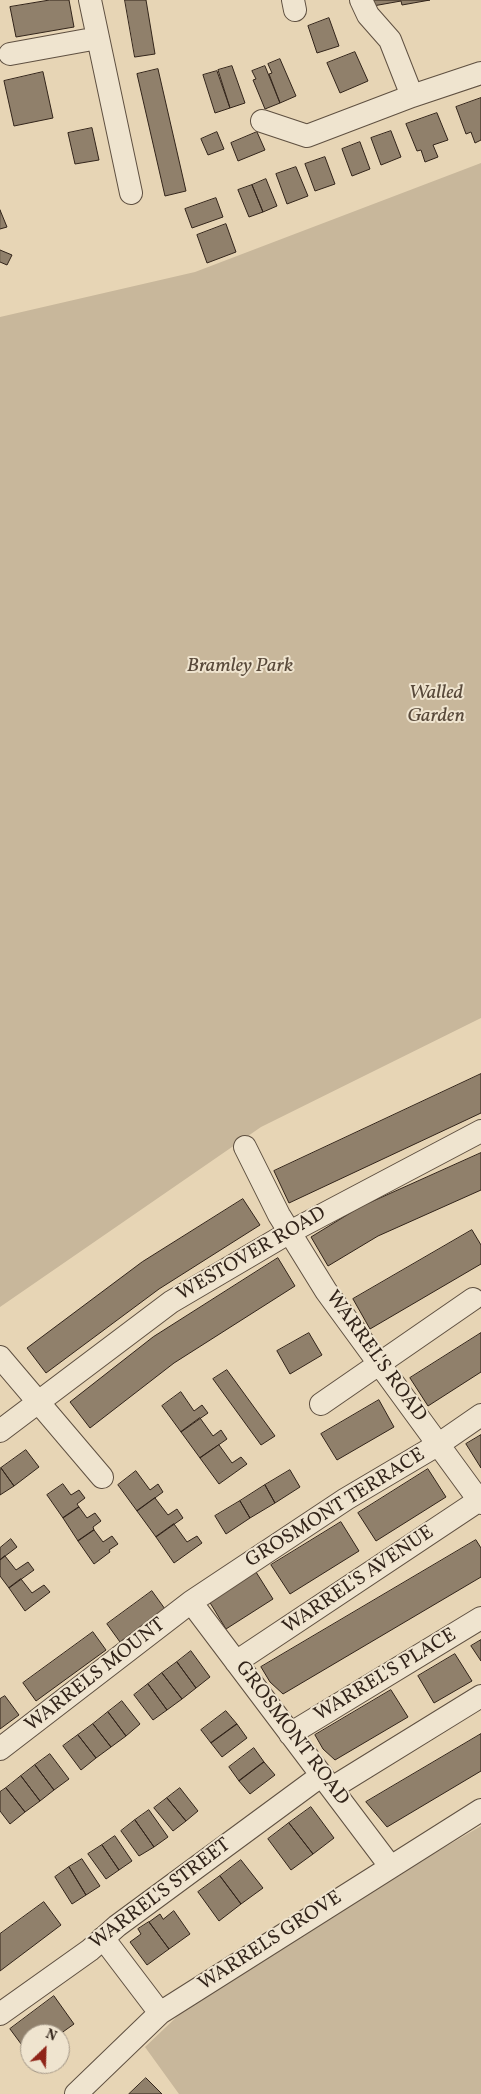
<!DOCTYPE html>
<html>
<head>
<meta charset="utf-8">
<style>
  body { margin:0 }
  #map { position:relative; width:481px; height:2094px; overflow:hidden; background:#e7d5b5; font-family:Vollkorn,serif }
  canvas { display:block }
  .north { position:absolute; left:20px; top:2024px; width:50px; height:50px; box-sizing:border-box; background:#efe4cf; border:1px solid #a39787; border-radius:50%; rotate:24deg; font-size:14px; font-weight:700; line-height:20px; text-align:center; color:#32241a }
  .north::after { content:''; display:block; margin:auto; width:18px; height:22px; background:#8f2418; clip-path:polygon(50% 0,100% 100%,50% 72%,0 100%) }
</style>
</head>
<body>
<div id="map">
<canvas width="481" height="2094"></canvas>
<div class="north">N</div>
</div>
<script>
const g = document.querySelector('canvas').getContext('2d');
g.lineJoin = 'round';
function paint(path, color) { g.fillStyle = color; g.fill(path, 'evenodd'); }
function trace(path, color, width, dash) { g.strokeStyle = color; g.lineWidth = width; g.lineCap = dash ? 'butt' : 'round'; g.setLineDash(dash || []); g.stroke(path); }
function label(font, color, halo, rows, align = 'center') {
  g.font = font + ' Vollkorn,serif'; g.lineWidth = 4; g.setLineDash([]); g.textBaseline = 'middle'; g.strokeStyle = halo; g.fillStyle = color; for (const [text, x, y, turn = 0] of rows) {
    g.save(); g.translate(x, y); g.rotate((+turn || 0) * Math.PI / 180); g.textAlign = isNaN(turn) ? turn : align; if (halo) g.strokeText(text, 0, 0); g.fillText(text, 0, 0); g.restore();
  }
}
paint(new Path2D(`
  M481,163v855l-220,109 -261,180v-990l195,-45z
  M481,1826v268h-302l-34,-47 42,-40 198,-125z`), '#c8b79b');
const building = new Path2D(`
  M50,0h19l5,27 -58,10 -6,-30z
  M125,0h21l9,54 -20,3z
  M372,0h58l-28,5 -1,-4 -28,5z
  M329,18l10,28 -22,7 -9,-27z
  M355,52l13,29 -28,12 -13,-30z
  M280,59l16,37 -16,7 -11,-29 3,-1 -4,-9z
  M232,66l13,37 -15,5 -12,-38z
  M265,66l15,37 -15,6 -12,-29 3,-1 -4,-8z
  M158,69l28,122 -21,5 -28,-122z
  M217,71l13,37 -15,5 -12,-38z
  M43,72l10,46 -39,8 -10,-45z
  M481,98v42l-6,3 -4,-11 -5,2 -10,-27z
  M437,113l11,27 -15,5 5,12 -13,5 -4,-12 -4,1 -11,-27z
  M92,128l7,32 -24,4 -7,-31z
  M391,131l10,26 -20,8 -10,-27z
  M217,132l7,17 -16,6 -7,-16z
  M257,132l8,18 -27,11 -7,-18z
  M360,142l10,27 -18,7 -10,-27z
  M325,157l10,27 -20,7 -10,-27z
  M296,167l12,29 -21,8 -11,-30z
  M266,179l11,27 -14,6 -11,-27z
  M252,185l11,27 -14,5 -11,-27z
  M216,198l7,19 -31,11 -7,-19z
  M0,210l7,17 -7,2z
  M226,224l10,28 -29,11 -10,-28z
  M0,250l12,5 -5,10 -7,-3z
  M481,1074v39l-192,90 -15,-32z
  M481,1153v37l-103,46 -50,30 -17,-29 49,-30z
  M243,1199l17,26 -101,64 -113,84 -19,-25 115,-86z
  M472,1230l9,15v19l-111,65 -17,-30z
  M278,1258l17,28 -121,77 -84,65 -20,-26 83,-65z
  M309,1333l13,22 -32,19 -13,-23z
  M481,1333v39l-53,34 -18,-28z
  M227,1370l48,66 -14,9 -48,-66z
  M181,1392l13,19 8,-6 6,8 -27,19 -19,-26z
  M379,1400l15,27 -57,33 -16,-26z
  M200,1418l13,18 8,-6 6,9 -27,19 -19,-26z
  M481,1435v33l-15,-24z
  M219,1445l13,18 9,-6 6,7 -28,20 -19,-26z
  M26,1450l13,17 -25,19 -13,-18z
  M1,1468l13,18 -14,9v-26z
  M428,1469l18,28 -70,44 -18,-28z
  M290,1470l10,17 -25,16 -10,-18z
  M136,1471l14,19 8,-6 5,8 -26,19 -19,-26z
  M63,1484l8,11 8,-5 6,8 -8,6 2,3 -16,11 -16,-23z
  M265,1485l10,18 -25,15 -10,-17z
  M155,1498l13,17 9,-6 6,9 -27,19 -19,-26z
  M240,1501l10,17 -24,16 -11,-18z
  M79,1507l8,11 8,-5 6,8 -8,6 1,3 -16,11 -15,-23z
  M341,1522l18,29 -69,43 -19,-29z
  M174,1524l13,18 10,-6 5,7 -28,20 -18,-26z
  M94,1530l9,12 9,-6 6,8 -9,6 1,2 -16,12 -16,-23z
  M11,1539l6,8 -17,13v-12z
  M476,1540l5,8v29l-198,117 -13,-12 -9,-15z
  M5,1556l11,14 12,-8 6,8 -25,18 -9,-12v-16z
  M256,1572l17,27 -47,30 -17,-28z
  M21,1579l11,14 12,-8 6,7 -25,19 -16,-23z
  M152,1591l13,18 -45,33 -13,-18z
  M93,1632l13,18 -70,51 -13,-18z
  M481,1640v21l-10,-15z
  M191,1651l19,26 -14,11 -19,-26z
  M455,1654l17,27 -38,22 -16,-27z
  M177,1662l19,26 -14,11 -20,-26z
  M162,1673l20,26 -15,11 -19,-26z
  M148,1684l19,26 -14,10 -19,-25z
  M391,1690l17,27 -73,43 -12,-11 -8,-14z
  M5,1696l14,19 -19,14v-30z
  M122,1701l18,23 -14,12 -18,-24z
  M226,1711l11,13 -26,19 -10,-13z
  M108,1712l18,24 -15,11 -18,-23z
  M93,1724l18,23 -15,11 -18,-23z
  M237,1724l10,14 -25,19 -11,-14z
  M481,1734v37l-94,56 -21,-25z
  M78,1735l18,23 -15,12 -18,-24z
  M254,1748l10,14 -25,19 -10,-14z
  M50,1754l19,25 -15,11 -19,-25z
  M264,1762l11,13 -25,19 -11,-13z
  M35,1765l19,25 -14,11 -19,-25z
  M21,1776l19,25 -15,11 -19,-24z
  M6,1788l19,24 -15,12 -10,-13v-19z
  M180,1788l18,23 -12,10 -19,-23z
  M167,1798l19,23 -13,10 -19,-23z
  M311,1807l23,31 -21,16 -24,-31z
  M149,1810l19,27 -14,10 -19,-27z
  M135,1820l19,27 -15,9 -18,-25z
  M289,1823l24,31 -22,16 -23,-31z
  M115,1836l17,25 -13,9 -17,-25z
  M102,1845l17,25 -13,9 -18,-25z
  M82,1859l18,27 -14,9 -17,-28z
  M241,1860l22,28 -22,16 -21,-28z
  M69,1867l17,28 -14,9 -17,-27z
  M220,1876l21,28 -22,17 -21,-29z
  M44,1902l17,23 -61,46v-37z
  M174,1911l16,23 -21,15 -20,-27 11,-8 3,5z
  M149,1922l20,27 -22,16 -17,-23 11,-8 -3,-5z
  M54,1996l20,28 -14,10h-30v22l-20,-27z
  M146,2078l16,16h-33z`);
paint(building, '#90806b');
trace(building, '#32241a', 1);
const minor = new Path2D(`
  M90,0l41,193
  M293,0l2,10
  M10,54l88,-16
  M412,96l69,-23
  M262,121l45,15 105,-40 -22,-56 -22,-25 -7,-15
  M245,1147l34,68 47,76 155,212
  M0,1357l102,120
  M321,1404l152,-105
  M0,1431l171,-129 119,-70 191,-101
  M191,1602l199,264
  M236,1662l245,-163
  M290,1734l191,-116
  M0,1749l191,-147 155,-103 93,-55 42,-29
  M332,1788l149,-92
  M103,1938l57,75
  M0,2014l90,-64 27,-24 205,-151
  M76,2094l84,-81 321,-203`);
trace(minor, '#5f5041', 24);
trace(minor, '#efe4cf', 22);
label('italic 20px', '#58493a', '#efe4cf', [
  ["Bramley Park",240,667],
  ["Walled",436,694],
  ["Garden",436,717]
]);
label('20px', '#32241a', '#efe4cf', [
  ["WESTOVER ROAD",252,1255,-30],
  ["WARREL'S ROAD",375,1357,54],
  ["GROSMONT TERRACE",336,1509,-32],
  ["WARREL'S AVENUE",359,1581,-34],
  ["WARRELS MOUNT",96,1676,-38],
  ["WARREL'S PLACE",386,1676,-31],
  ["GROSMONT ROAD",291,1734,53],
  ["WARREL'S STREET",161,1895,-37],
  ["WARRELS GROVE",271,1942,-33]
]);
</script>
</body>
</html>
